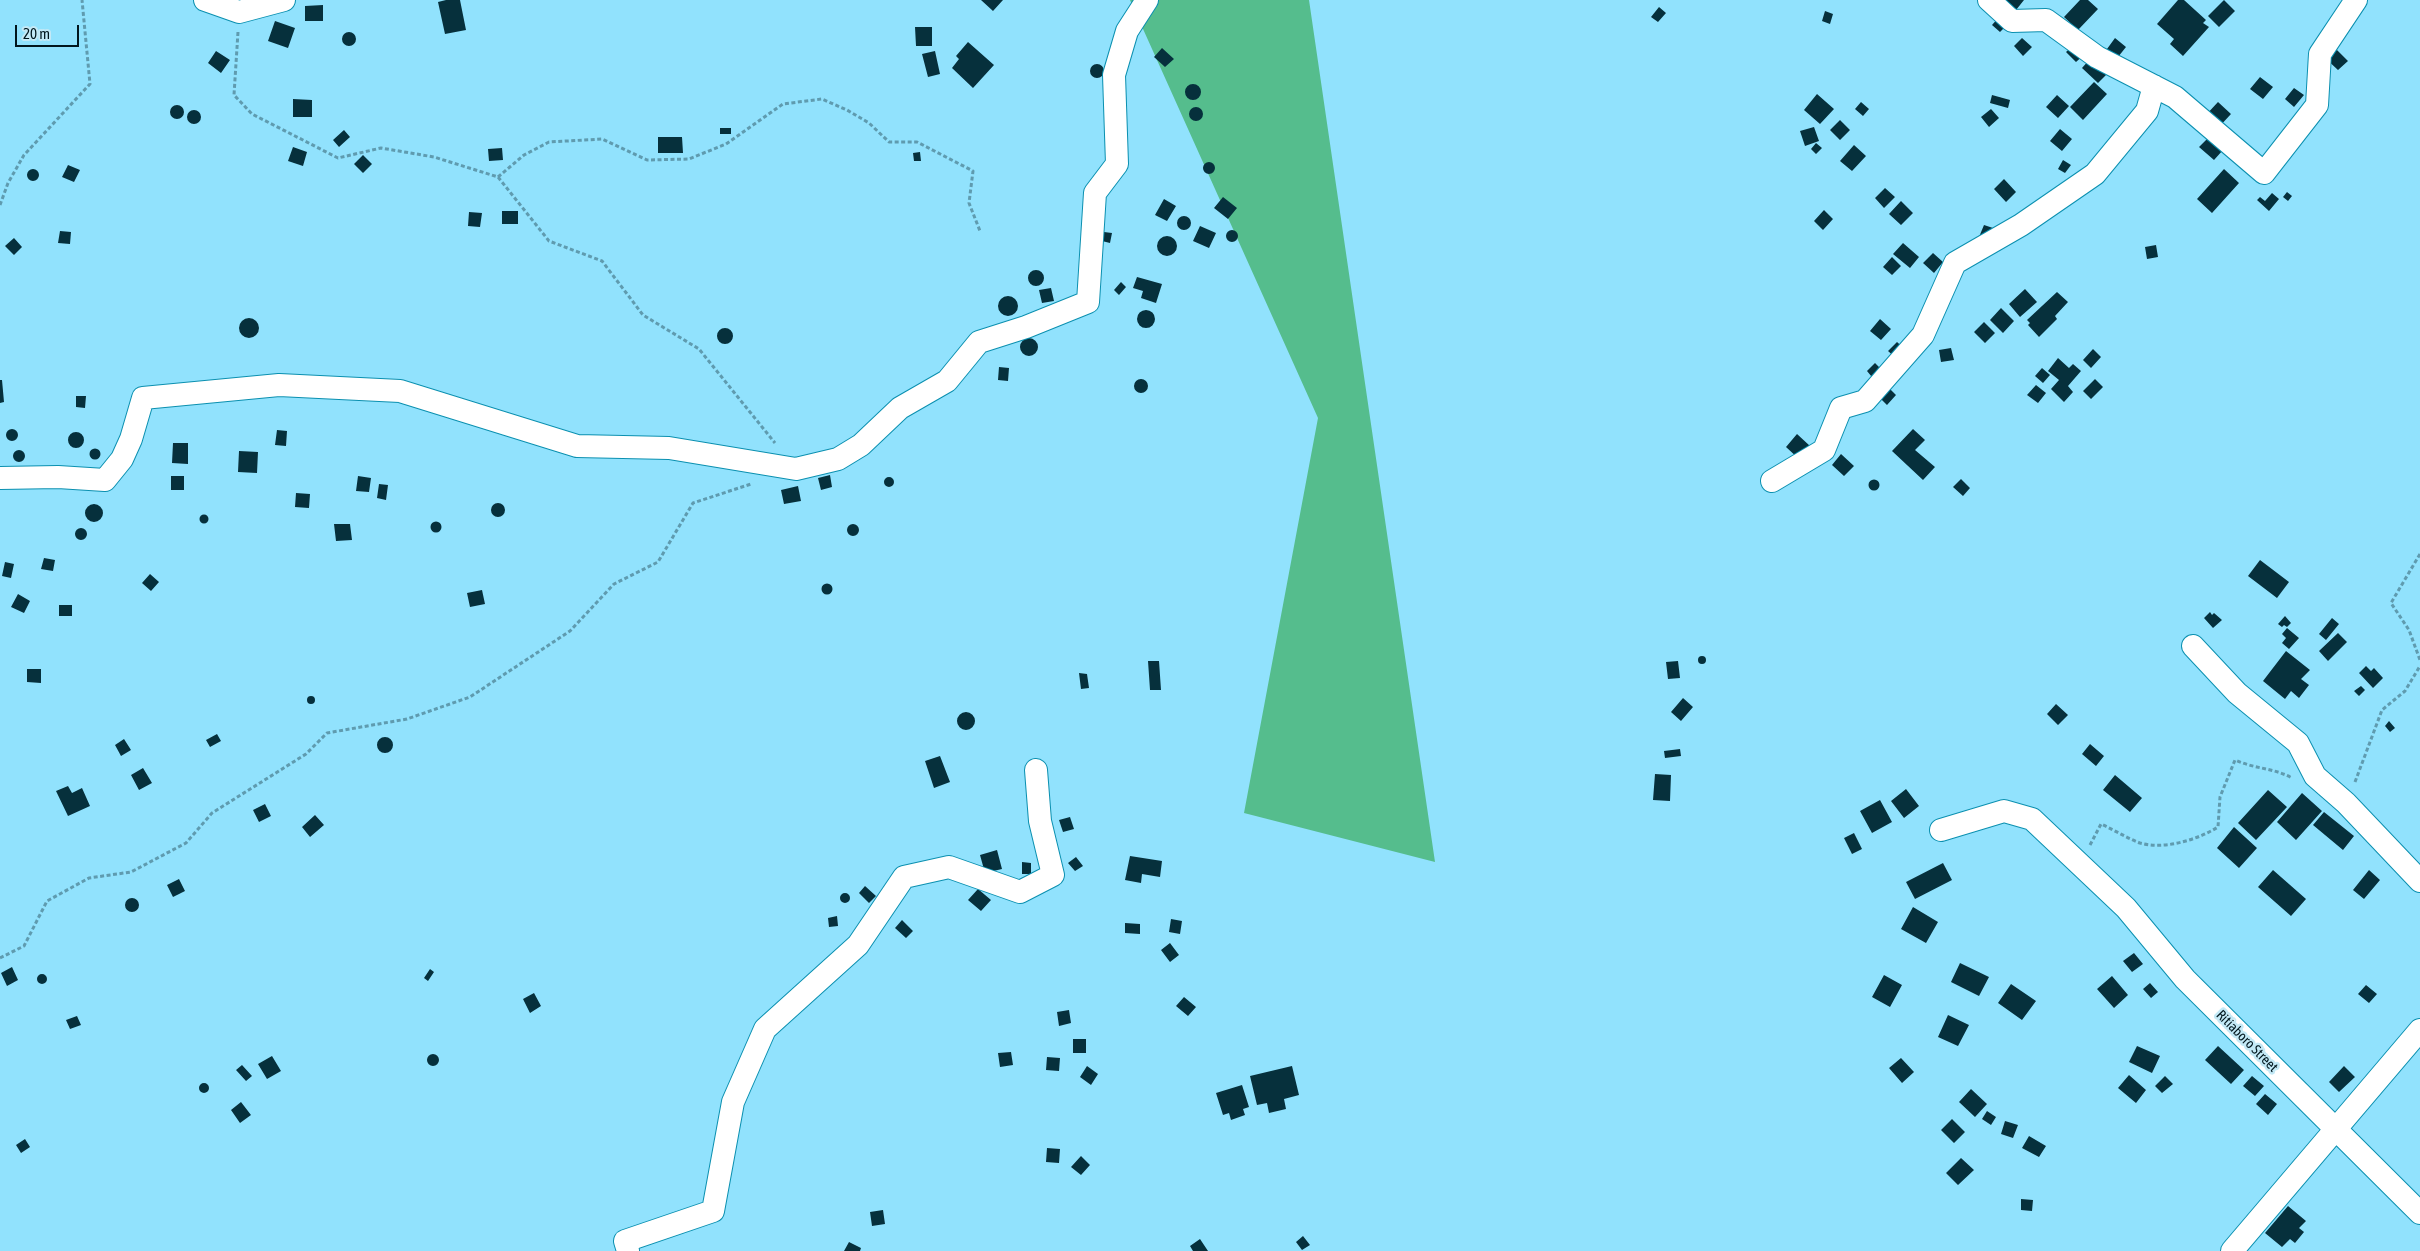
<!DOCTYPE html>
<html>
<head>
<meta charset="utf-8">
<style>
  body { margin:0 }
  #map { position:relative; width:2420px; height:1251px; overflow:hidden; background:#91e2fd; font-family:"Asap Condensed",sans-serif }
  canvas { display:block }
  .scale { position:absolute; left:15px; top:25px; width:64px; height:22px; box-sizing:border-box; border:2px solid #01161d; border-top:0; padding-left:6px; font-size:15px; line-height:18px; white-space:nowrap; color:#01161d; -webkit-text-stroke:4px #c3e9f6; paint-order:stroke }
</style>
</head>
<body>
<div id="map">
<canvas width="2420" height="1251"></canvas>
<div class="scale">20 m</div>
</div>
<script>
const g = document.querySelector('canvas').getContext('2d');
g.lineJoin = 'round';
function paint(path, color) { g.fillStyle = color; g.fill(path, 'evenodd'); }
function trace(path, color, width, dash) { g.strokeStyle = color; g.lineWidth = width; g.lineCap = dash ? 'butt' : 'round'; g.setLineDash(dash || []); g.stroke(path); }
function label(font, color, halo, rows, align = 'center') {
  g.font = font + ' "Asap Condensed",sans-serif'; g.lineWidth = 5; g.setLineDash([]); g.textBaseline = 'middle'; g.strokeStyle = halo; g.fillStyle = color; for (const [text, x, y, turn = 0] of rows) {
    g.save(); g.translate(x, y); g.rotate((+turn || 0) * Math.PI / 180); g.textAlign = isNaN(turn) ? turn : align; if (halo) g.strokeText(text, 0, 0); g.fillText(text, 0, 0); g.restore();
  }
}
paint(new Path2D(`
  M1130,0h179l126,862 -191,-49 74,-395z`), '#55bd8d');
paint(new Path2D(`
  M446,0h14l6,30 -21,4 -7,-32z
  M981,0h22l-10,11z
  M2003,0h21l-12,15z
  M2080,0h8l10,9 -20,21 -14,-13z
  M2178,0h6l22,20 -3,3 6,4 -26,29 -13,-12 4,-5 -17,-15z
  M2224,0l11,11 -16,16 -11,-11z
  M323,5v16h-18v-15z
  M1659,7l7,6 -8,9 -7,-5z
  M1825,11l8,3 -3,10 -8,-3z
  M2000,16l8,8 -8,8 -8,-7z
  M275,21l20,7 -7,20 -20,-7z
  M915,27h17v19h-16z
  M342 39a7 7 0 1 1 14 0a7 7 0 1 1-14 0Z
  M2022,38l10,9 -9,9 -9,-10z
  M2115,38l11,9 -8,10 -11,-8z
  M968,42l26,23 -21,23 -21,-20 7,-9 -3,-3z
  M2075,44l10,10 -9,8 -10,-10z
  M2334,47l14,14 -10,9 -14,-13z
  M1162,48l12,11 -9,8 -11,-10z
  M216,51l14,9 -9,13 -13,-10z
  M935,51l5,23 -12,3 -6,-23z
  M2090,59l16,16 -8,8 -16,-15z
  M1090 71a7 7 0 1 1 14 0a7 7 0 1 1-14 0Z
  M2260,77l13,10 -10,12 -13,-10z
  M2094,82l13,12 -24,26 -13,-13z
  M1185 92a8 8 0 1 1 16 0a8 8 0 1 1-16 0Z
  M2294,88l10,7 -10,12 -9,-8z
  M1817,94l17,15 -14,15 -16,-14z
  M1992,95l18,5 -2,8 -18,-5z
  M2057,95l12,11 -11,12 -12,-11z
  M293,99l19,1v17h-19z
  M1861,102l8,7 -6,7 -8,-7z
  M2218,102l13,12 -13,14 -13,-12z
  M170 112a7 7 0 1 1 14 0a7 7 0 1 1-14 0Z
  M1189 114a7 7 0 1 1 14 0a7 7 0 1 1-14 0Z
  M1991,109l8,9 -10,9 -8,-10z
  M187 117a7 7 0 1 1 14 0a7 7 0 1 1-14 0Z
  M1840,120l10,10 -10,10 -10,-10z
  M1814,127l5,14 -14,5 -5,-15z
  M720,128h11v6h-11z
  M2060,129l12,10 -10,12 -12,-10z
  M344,130l6,7 -11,10 -6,-7z
  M658,137h24l1,16h-25z
  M2209,137l14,13 -9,10 -15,-13z
  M1816,143l6,5 -6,6 -5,-5z
  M1854,145l12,11 -14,15 -12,-10z
  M293,147l14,5 -4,14 -15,-5z
  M502,148l1,12 -14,1 -1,-12z
  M920,152l1,9h-7l-1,-8z
  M363,155l9,9 -9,9 -9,-9z
  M2063,160l8,5 -6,8 -7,-4z
  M1203 168a6 6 0 1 1 12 0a6 6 0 1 1-12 0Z
  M68,165l12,5 -6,12 -12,-5z
  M27 175a6 6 0 1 1 12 0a6 6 0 1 1-12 0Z
  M2224,169l15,14 -27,30 -15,-14z
  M2004,179l12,13 -10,10 -12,-13z
  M1885,188l10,9 -11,11 -9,-10z
  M2287,192l5,4 -4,5 -5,-4z
  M2272,193l7,6 -10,12 -12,-11 3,-3 5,4z
  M1223,197l14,11 -9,11 -14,-11z
  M1164,199l12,7 -9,15 -12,-6z
  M1901,201l12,12 -12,12 -12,-11z
  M1824,210l9,9 -10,11 -9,-9z
  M502,211h16v13h-16z
  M469,212l13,1 -2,14 -12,-1z
  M1177 223a7 7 0 1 1 14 0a7 7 0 1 1-14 0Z
  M1984,225l12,4 -17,8z
  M1200,226l16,7 -7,15 -16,-7z
  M1226 236a6 6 0 1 1 12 0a6 6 0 1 1-12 0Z
  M60,231l11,1 -1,12 -12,-1z
  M1104,232l8,1 -2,10 -8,-2z
  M1157 246a10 10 0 1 1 20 0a10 10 0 1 1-20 0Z
  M14,238l8,9 -8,8 -9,-9z
  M1903,243l16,14 -9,11 -17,-14z
  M2156,245l2,12 -11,2 -2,-12z
  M1933,253l10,9 -9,11 -11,-10z
  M1892,257l9,9 -9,9 -9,-8z
  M1028 278a8 8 0 1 1 16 0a8 8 0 1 1-16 0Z
  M1137,277l25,7 -6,19 -15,-5 2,-7 -10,-3z
  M1121,282l5,5 -7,8 -5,-5z
  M1051,288l3,13 -12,2 -3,-13z
  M2025,289l12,13 -17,15 -11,-13z
  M2057,292l11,10 -13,14 2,3 -18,18 -11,-12 2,-2 -3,-3z
  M998 306a10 10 0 1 1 20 0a10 10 0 1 1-20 0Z
  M2001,308l13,13 -11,12 -13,-13z
  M1137 319a9 9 0 1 1 18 0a9 9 0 1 1-18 0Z
  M239 328a10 10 0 1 1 20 0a10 10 0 1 1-20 0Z
  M1880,319l11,10 -10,11 -11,-9z
  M1984,322l11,11 -10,10 -11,-11z
  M717 336a8 8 0 1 1 16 0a8 8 0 1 1-16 0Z
  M1020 347a9 9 0 1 1 18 0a9 9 0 1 1-18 0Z
  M1897,342l10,9 -9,9 -10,-9z
  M1951,348l3,12 -13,2 -2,-12z
  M2093,349l8,8 -10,11 -8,-8z
  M2058,358l11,10 4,-4 8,7 -13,15 5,6 -9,10 -13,-13 8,-9 -11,-9z
  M1875,363l10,10 -9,9 -9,-11z
  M999,367l10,1 -1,13 -10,-1z
  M2042,368l8,7 -7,8 -8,-7z
  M2095,379l8,8 -12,12 -8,-8z
  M1134 386a7 7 0 1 1 14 0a7 7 0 1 1-14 0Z
  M0,380h2l2,22 -4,1z
  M1885,384l11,11 -9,10 -11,-11z
  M2036,385l10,8 -8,10 -11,-8z
  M76,396h10l-1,12 -9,-1z
  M1913,429l12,11 -10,10 20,17 -12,13 -31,-29z
  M6 435a6 6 0 1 1 12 0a6 6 0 1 1-12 0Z
  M277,430l10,1 -1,15 -11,-1z
  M68 440a8 8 0 1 1 16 0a8 8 0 1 1-16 0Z
  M1797,434l13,12 -11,13 -13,-12z
  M173,443h15v21l-16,-1z
  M89.5 454a5.5 5.5 0 1 1 11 0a5.5 5.5 0 1 1-11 0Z
  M13 456a6 6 0 1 1 12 0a6 6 0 1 1-12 0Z
  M239,451l19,1 -1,21 -19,-1z
  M1841,454l13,12 -10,10 -12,-11z
  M830,475l2,12 -11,3 -3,-12z
  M171,476h13v14h-13z
  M358,476l13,2 -2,14 -13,-1z
  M884 482a5 5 0 1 1 10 0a5 5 0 1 1-10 0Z
  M1961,479l9,9 -7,8 -10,-9z
  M1868.5 485a5.5 5.5 0 1 1 11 0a5.5 5.5 0 1 1-11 0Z
  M379,484l9,1 -2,15 -9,-2z
  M798,486l3,15 -17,3 -3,-14z
  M296,493l14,1 -1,14 -14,-1z
  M491 510a7 7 0 1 1 14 0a7 7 0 1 1-14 0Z
  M85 513a9 9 0 1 1 18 0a9 9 0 1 1-18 0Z
  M199.5 519a4.5 4.5 0 1 1 9 0a4.5 4.5 0 1 1-9 0Z
  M430.5 527a5.5 5.5 0 1 1 11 0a5.5 5.5 0 1 1-11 0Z
  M847 530a6 6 0 1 1 12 0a6 6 0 1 1-12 0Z
  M334,524h16l2,16 -16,1z
  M75 534a6 6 0 1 1 12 0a6 6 0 1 1-12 0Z
  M44,558l11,2 -2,11 -12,-2z
  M2260,560l29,22 -12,16 -29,-22z
  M5,562l9,2 -3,14 -9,-2z
  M150,574l9,8 -8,9 -9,-8z
  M821.5 589a5.5 5.5 0 1 1 11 0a5.5 5.5 0 1 1-11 0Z
  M482,590l3,14 -15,3 -3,-14z
  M18,594l12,7 -6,12 -13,-6z
  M59,605h13v11h-13z
  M2210,612l2,3 2,-2 8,7 -9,8 -9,-10z
  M2285,616l6,7 -4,4 -3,-2 -2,2 -4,-3z
  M2332,618l7,6 -13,16 -7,-6z
  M2287,628l12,10 -10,11 -7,-6 4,-5 -4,-4z
  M2338,633l9,9 -19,19 -9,-10z
  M2286,651l24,19 -9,9 8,6 -10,13 -8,-7 -6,8 -22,-18z
  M1698 660a4 4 0 1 1 8 0a4 4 0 1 1-8 0Z
  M1148,661h11l2,29h-11z
  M1678,661l2,17 -12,1 -2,-17z
  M2366,666l5,5 3,-3 9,10 -10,10 -14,-15z
  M27,669h14v14l-14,-1z
  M1079,673l8,1 2,14 -8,1z
  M2361,686l4,4 -6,6 -5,-5z
  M307 700a4 4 0 1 1 8 0a4 4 0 1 1-8 0Z
  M1683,698l10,9 -12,14 -10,-9z
  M2056,704l12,11 -10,10 -11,-11z
  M957 721a9 9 0 1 1 18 0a9 9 0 1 1-18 0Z
  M2389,721l6,7 -5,4 -5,-6z
  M217,734l4,7 -11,6 -4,-7z
  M377 745a8 8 0 1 1 16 0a8 8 0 1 1-16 0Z
  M124,739l7,11 -10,6 -6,-11z
  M2090,744l14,12 -8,10 -14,-12z
  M1680,749l1,7 -16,2 -1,-7z
  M940,756l10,26 -16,6 -9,-27z
  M143,768l9,15 -13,7 -8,-15z
  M1655,774l16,1 -1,26 -17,-1z
  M2115,775l27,23 -12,14 -27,-22z
  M68,786l4,7 10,-5 8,18 -22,10 -12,-25z
  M1906,789l13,17 -15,12 -13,-17z
  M2268,790l19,17 -31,33 -18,-17z
  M2302,793l20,18 -26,29 -19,-18z
  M1880,800l12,22 -20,11 -12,-22z
  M265,804l6,12 -12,6 -6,-12z
  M2324,812l30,24 -11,14 -30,-25z
  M315,815l9,10 -14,12 -8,-10z
  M1070,817l4,12 -11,3 -4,-12z
  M2234,827l23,21 -18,20 -22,-20z
  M1854,833l8,16 -10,5 -8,-16z
  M997,850l5,19 -17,4 -5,-18z
  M1130,856l32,5 -2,16 -18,-3 -1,9 -16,-3z
  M1076,857l7,9 -8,5 -7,-8z
  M1022,862l9,1v11h-9z
  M1943,863l9,17 -37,19 -9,-17z
  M2273,870l33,29 -15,17 -33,-29z
  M2369,870l11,10 -16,19 -11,-9z
  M179,879l6,12 -12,6 -6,-12z
  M865,886l11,10 -7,7 -10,-10z
  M978,889l13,11 -10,11 -13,-11z
  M840 898a5 5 0 1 1 10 0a5 5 0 1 1-10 0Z
  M125 905a7 7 0 1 1 14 0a7 7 0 1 1-14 0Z
  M1913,907l25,15 -12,21 -25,-14z
  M837,916l1,10 -9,1 -1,-9z
  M1171,919l11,2 -2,13 -11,-2z
  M902,920l11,11 -7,7 -11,-10z
  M1125,923l15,1v10l-15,-1z
  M1170,943l9,12 -9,7 -9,-12z
  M2134,953l9,11 -11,8 -9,-11z
  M1960,963l29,14 -10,19 -28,-14z
  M12,967l6,13 -11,6 -6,-13z
  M430,969l4,3 -6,9 -4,-3z
  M37 979a5 5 0 1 1 10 0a5 5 0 1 1-10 0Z
  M1884,975l18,10 -12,22 -18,-10z
  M2112,976l16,19 -14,13 -17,-19z
  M2150,983l8,9 -7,6 -8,-9z
  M2011,984l25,17 -14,19 -24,-17z
  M2366,985l11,9 -8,9 -11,-9z
  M534,993l7,13 -11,7 -7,-14z
  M1184,997l12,10 -8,9 -12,-10z
  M1069,1010l2,13 -12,3 -2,-14z
  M1948,1015l21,10 -11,21 -20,-9z
  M77,1016l4,9 -11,4 -4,-9z
  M1073,1039h13v14h-13z
  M2137,1046l23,10 -8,17 -23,-11z
  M2218,1046l26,24 -13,14 -26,-24z
  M1011,1052l2,13 -13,2 -2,-14z
  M427 1060a6 6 0 1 1 12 0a6 6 0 1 1-12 0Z
  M272,1056l9,15 -14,8 -9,-15z
  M1047,1057l13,1 -1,13 -13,-1z
  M1901,1058l13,14 -12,11 -13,-15z
  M242,1065l10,11 -6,5 -10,-11z
  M1087,1066l11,8 -7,11 -11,-8z
  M1292,1066l7,29 -15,4 2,10 -17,4 -2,-10 -10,2 -7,-29z
  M2344,1066l11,11 -16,15 -10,-10z
  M2129,1075l17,15 -10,13 -18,-15z
  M2165,1076l8,8 -11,9 -7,-7z
  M2252,1076l12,10 -9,10 -12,-10z
  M199 1088a5 5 0 1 1 10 0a5 5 0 1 1-10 0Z
  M1242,1085l7,22 -6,2 2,6 -14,5 -2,-7 -6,2 -7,-22z
  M1971,1089l16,15 -12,13 -16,-15z
  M2265,1094l12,10 -9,11 -12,-11z
  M241,1102l10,13 -11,8 -9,-13z
  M1987,1111l9,6 -5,8 -9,-6z
  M1952,1119l13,13 -11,11 -13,-13z
  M2005,1121l13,4 -5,13 -12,-4z
  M2029,1136l17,10 -7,11 -17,-9z
  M25,1139l5,8 -9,6 -5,-8z
  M1047,1148l13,1 -1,14 -13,-1z
  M1081,1156l9,9 -9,10 -10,-8z
  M1961,1158l13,12 -16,15 -12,-12z
  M2021,1199l12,1 -1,11 -11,-1z
  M2288,1206l18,15 -7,7 5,4 -9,11 -5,-4 -8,8 -17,-14z
  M883,1210l2,14 -13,2 -2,-14z
  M1303,1236l7,9 -8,5 -6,-8z
  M1200,1239l8,12h-15l-3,-5z
  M849,1242l12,6 -1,3h-16z`), '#06303c');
const minor = new Path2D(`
  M205,0l34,12 45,-12
  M1989,0l23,21 34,-1 51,37 78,40 89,76 53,-68 3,-51 36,-54
  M0,478l58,-1 47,3 17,-21 9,-20 12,-41 136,-13 121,6 177,55 92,2 127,21 42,-10 23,-14 39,-37 47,-27 32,-39 47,-15 62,-25 7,-109 22,-29 -3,-89 13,-44 20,-31
  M1772,481l52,-31 17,-42 24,-7 58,-66 32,-72 66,-38 74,-51 52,-63 7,-25
  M2193,646l44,47 61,50 17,33 31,27 74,78
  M1941,830l63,-19 28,8 94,89 59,71 235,234
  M628,1251l-3,-10 88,-30 20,-109 32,-73 93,-84 46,-68 45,-10 71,25 33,-17 -13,-54 -4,-51
  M2232,1251l188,-221`);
trace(minor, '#0b90b0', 24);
trace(new Path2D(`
  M238,32l-4,63 18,19 86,44 43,-10 53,9 64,20 51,64 53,20 41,54 56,34 76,94
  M498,177l26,-22 25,-13 53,-3 45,21 42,-1 37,-15 57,-40 39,-5 25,11 22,13 20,19h28l56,29 -4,32 11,28
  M0,205l8,-22 16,-28 66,-71 -8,-84
  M2420,554l-29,49 18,27 11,30
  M2355,782l27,-72 23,-19 15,-25
  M2090,845l11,-21c13,6 26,14 39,19 24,7 57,-3 78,-16l2,-30 15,-37c20,9 39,8 57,18
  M0,958l24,-12 23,-45 42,-23 42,-6 55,-29 26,-30 94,-59 21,-21 80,-14 63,-22 100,-66 44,-47 44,-22 35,-59 58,-19`), '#5f9baf', 3, [4, 2.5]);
trace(minor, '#fff', 22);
label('14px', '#01161d', '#c3e9f6', [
  ["Ritiaboro Street",2247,1041,45]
]);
</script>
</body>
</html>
